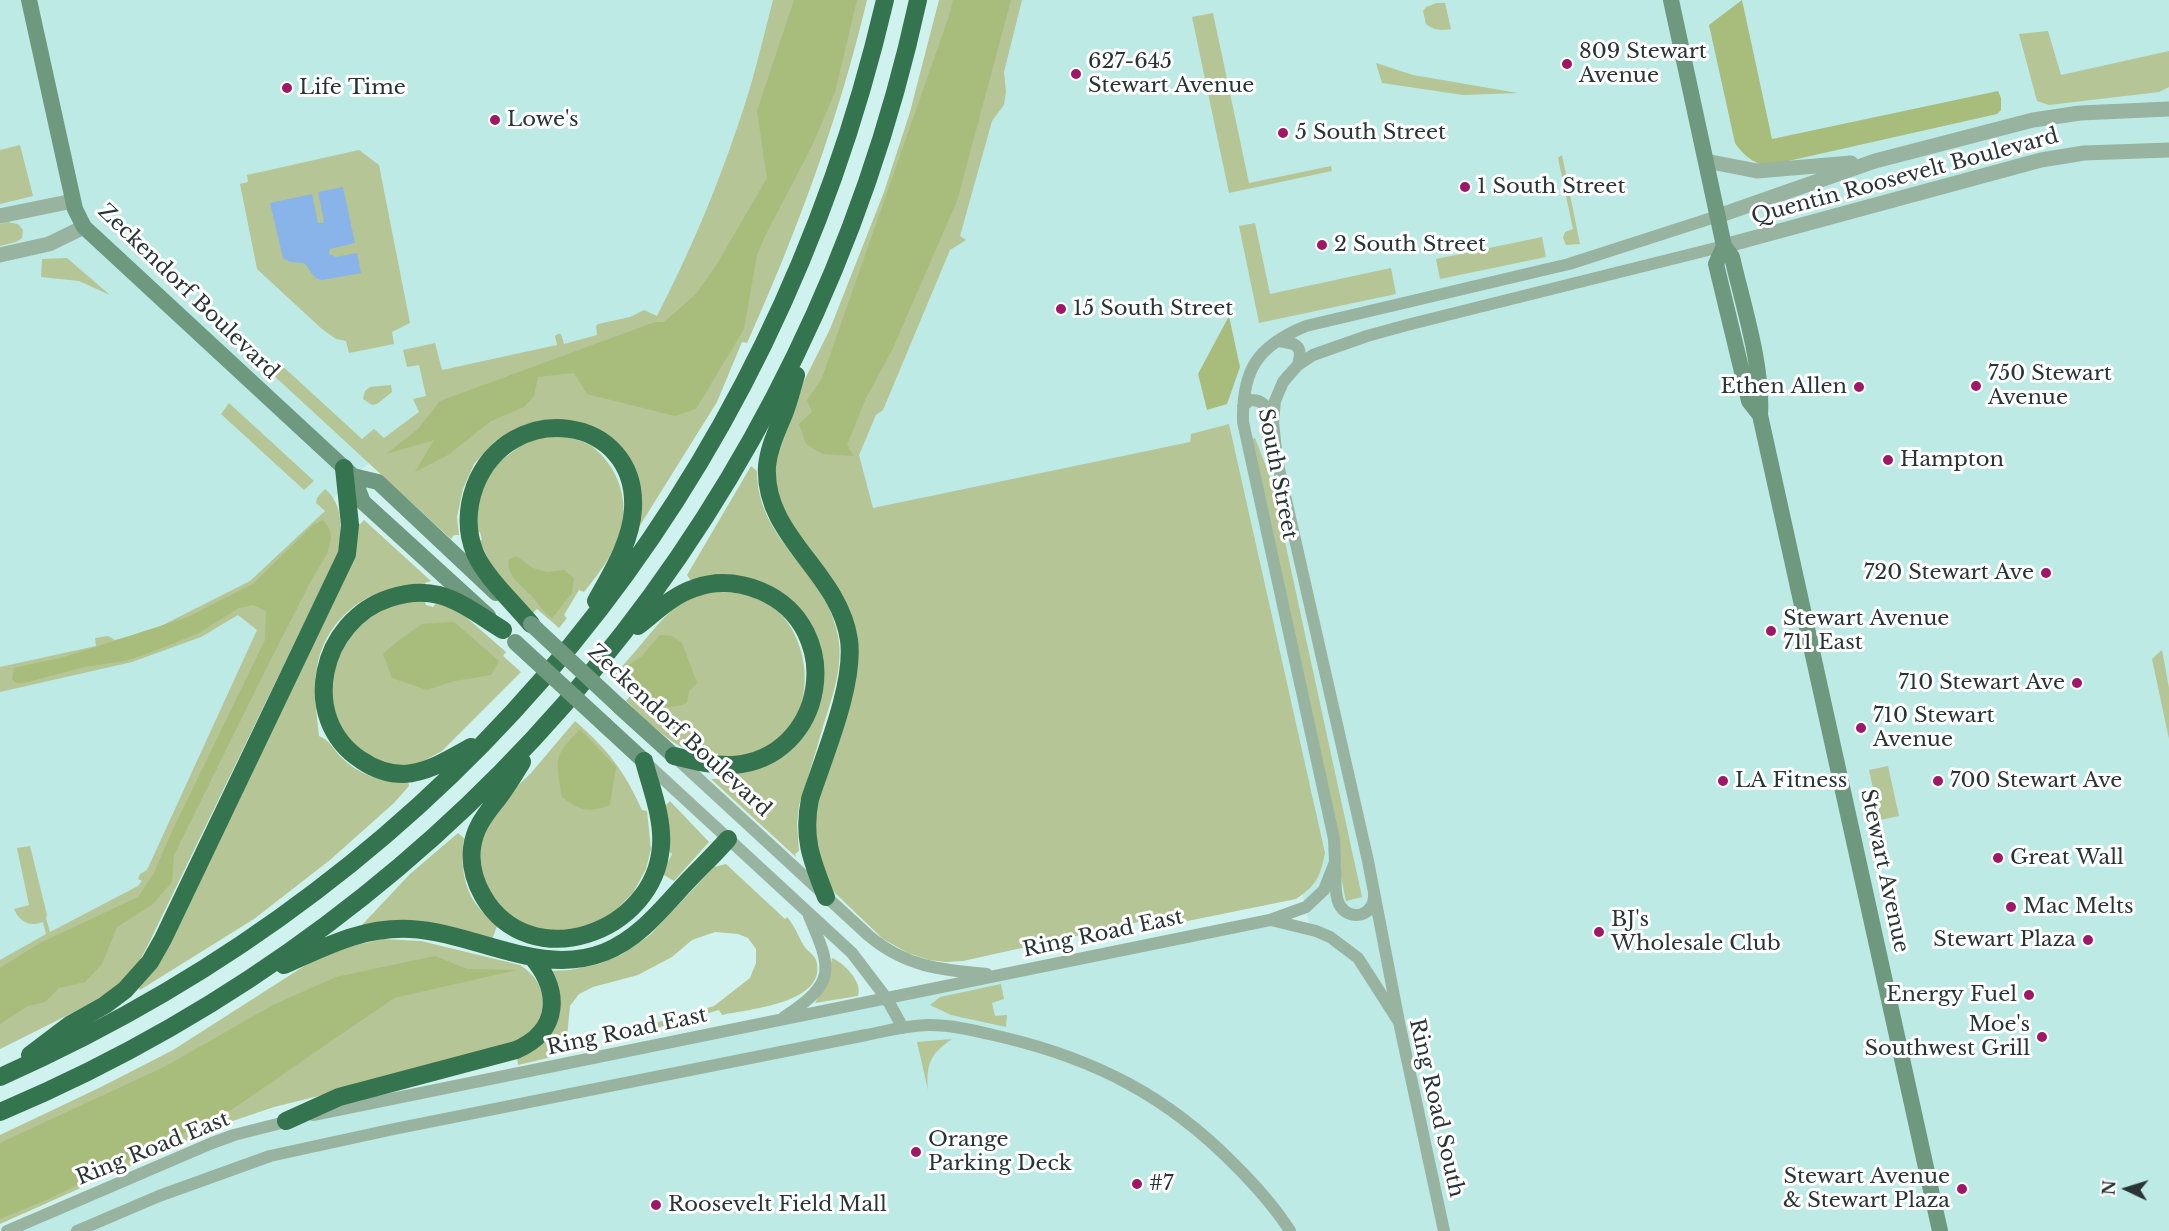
<!DOCTYPE html>
<html>
<head>
<meta charset="utf-8">
<style>
  body { margin:0 }
  #map { position:relative; width:2169px; height:1231px; overflow:hidden; background:#d0f2ee; font-family:"Libre Baskerville",serif }
  canvas { display:block }
  .north { position:absolute; left:2097px; top:1159px; width:60px; height:60px; -webkit-text-stroke:4px #fff; paint-order:stroke; rotate:274deg; font-size:16px; font-weight:700; line-height:24px; text-align:center; color:#283534 }
  .north::after { content:''; display:block; margin:auto; width:21px; height:27px; background:#283534; clip-path:polygon(50% 0,100% 100%,50% 72%,0 100%) }
</style>
</head>
<body>
<div id="map">
<canvas width="2169" height="1231"></canvas>
<div class="north">N</div>
</div>
<script>
const g = document.querySelector('canvas').getContext('2d');
g.lineJoin = 'round';
function paint(path, color) { g.fillStyle = color; g.fill(path, 'evenodd'); }
function trace(path, color, width, dash) { g.strokeStyle = color; g.lineWidth = width; g.lineCap = dash ? 'butt' : 'round'; g.setLineDash(dash || []); g.stroke(path); }
function label(font, color, halo, rows, align = 'center') {
  g.font = font + ' "Libre Baskerville",serif'; g.lineWidth = 6; g.setLineDash([]); g.textBaseline = 'middle'; g.strokeStyle = halo; g.fillStyle = color; for (const [text, x, y, turn = 0] of rows) {
    g.save(); g.translate(x, y); g.rotate((+turn || 0) * Math.PI / 180); g.textAlign = isNaN(turn) ? turn : align; if (halo) g.strokeText(text, 0, 0); g.fillText(text, 0, 0); g.restore();
  }
}
paint(new Path2D(`
  M0,0h798l-120,325 -233,80 -92,71 -28,33 -183,376 -142,80z
  M1019,0h1150v1231h-2162l227,-96 1036,-215 41,12 -11,-48 -428,-373 -15,-57z`), '#bdeae5');
paint(new Path2D(`
  M773,0h94c-28,118 -70,232 -120,343l-5,-1 -25,60 -78,125 -9,-58 -80,-48 -27,4 -28,16 -21,23 -11,25 -6,28 2,18h-5l-3,4 -181,-167 8,-10 84,77 12,-10 10,9 35,-26 -6,-13 13,-3 -7,-31 -12,2 -4,-17 32,-7 7,27 115,-25 -2,-9 3,-2h3l3,10 33,-9 -1,-9 2,-2 32,-7 14,-7 13,6c31,-60 58,-123 80,-188 15,-42 25,-85 36,-128z
  M939,0h83l-18,72 2,20 -2,13 -12,16 -32,115 6,4 -16,10 -67,160 -7,5 -17,40 14,53 317,-66 1,-8 38,-10 96,429c-5,24 -8,32 -29,46l-133,27 -24,-4 -176,39 -17,1 -17,-2 -21,-7 -25,-14 -48,-46 -16,-24 -6,-56 42,-168 -67,-122 -16,-42 12,-60 46,-92 54,-137 26,-80z
  M1437,3h8l6,26c-11,2 -17,1 -25,-5l-3,-13 3,-4z
  M1213,13l36,170 82,-17 1,5 -103,22 -37,-176z
  M2048,31l13,44 108,-24v36l-10,5 -110,13 -12,-4 -18,-67z
  M1376,63l37,12 105,18 -55,2 -81,-12z
  M20,145l13,51 -33,8v-54z
  M359,150l20,15 31,158 -18,9 2,12 -45,9 -3,-12 -10,-2 -14,-10 -65,-60 -17,-85 8,-2 -1,-7z
  M1562,155l18,89 -14,1 -3,-7 2,-6 8,-3 -15,-71z
  M7,222l11,2 5,6 -1,8 -6,4 -16,4v-22z
  M1255,223l15,71 121,-26 5,26 -137,29 -20,-97z
  M1542,237l4,20 -106,22 -4,-20z
  M67,258l43,37 -31,-14 -38,-4 1,-18z
  M391,385l1,7 -15,12 -5,1 -9,-6 2,-8 5,-4z
  M229,403l85,78 -10,9 -83,-76z
  M552,435c14,2 32,4 43,14 23,19 34,51 26,79 -6,25 -21,44 -37,64l-5,-2 -15,25 3,3 -8,10 -22,-19 -5,5 -30,-27 -23,-47h3l-2,-8 -5,1 -1,-19 16,-45 41,-31z
  M1255,438l17,44 90,415 -16,4 -94,-462z
  M751,466l6,5c0,72 69,98 81,165 6,32 -7,64 -16,94 -7,25 -15,50 -23,75l-2,19 2,27 -4,3 1,3 -85,-78h6l1,-6 28,-1 21,-10 51,-68 -31,-91 -96,-22 -4,-6z
  M325,489c19,16 16,39 14,62l-192,396 -13,24 -18,18 -42,23 -74,37v-89l46,-26 -3,-12c-14,5 -23,0 -29,-13l15,-4 -12,-57 13,-2 17,69 -1,3 4,14 88,-46 4,-5 -4,-2 2,-5 7,-4 110,-240 -19,-15 -37,22 -69,25 -132,30v-25l96,-21 -1,-8 13,-2 7,4 34,-8 101,-51 75,-70 -9,-8 1,-5z
  M364,520l67,61 -6,2 1,4c-9,0 -19,0 -28,1 -41,6 -74,38 -81,79 -5,22 0,47 2,69 9,3 14,12 20,19 20,21 41,26 69,26l1,5 -15,17 -64,57 -76,59 -114,71 -3,-6 217,-461 6,1z
  M711,592c21,0 44,1 62,15 34,27 43,87 16,121 -17,22 -45,29 -70,31l-1,-5 -7,-1 -1,5c-36,-8 -58,-33 -84,-57l6,-7 -19,-17c8,-10 17,-19 25,-29 25,-29 34,-46 73,-56z
  M424,600l2,5 7,2 3,-4 23,8 47,41 -3,4 18,16 -79,79 -24,13 -26,2 -23,-7 -31,-31 -9,-48 22,-51 42,-25z
  M2162,650l7,38v51l-17,-80z
  M575,721c33,29 49,49 67,89l5,1 4,38 -5,20 -13,24 -22,22 -25,12 -28,5 -24,-3 -24,-12 -29,-36 -1,-46 9,-21 42,-41z
  M1888,766l11,50 -19,4 -11,-50z
  M670,801l39,41 -35,39 -12,-7 10,-20 -5,-4 -6,-45h5z
  M458,833l6,5c-3,20 -2,41 8,60 5,10 17,19 25,28l-5,14 -131,-14 49,-52z
  M726,864l59,55 2,-2c8,9 11,19 17,29 3,5 10,8 12,14 13,43 -67,49 -94,55l-3,-5 -104,30 -12,-5 52,-12 59,-17 36,-28 6,-15v-14l-8,-11 -10,-4 -23,-2 -23,8 -20,17 -34,18 -45,12 -14,7 -9,12 -3,31 -15,20 -34,8 -1,-9 25,-15 8,-70 20,-1 29,-6 22,-9 29,-20 64,-68z
  M383,939l38,2 99,24c30,19 30,51 4,74l-177,50 -73,18 -50,17 -224,100v-89l101,-48 72,-37 136,-87 39,-16z
  M832,958c12,5 31,24 26,38l-43,7 13,-22z
  M1001,984l3,15 -12,4 3,13 12,-1 -1,12 -55,-12 -21,-10 10,-8z
  M952,1039c-22,15 -26,25 -24,51l-11,-48z`), '#b5c595');
paint(new Path2D(`
  M794,0h63l-22,92 -23,54 -47,90 -8,19 -13,74 -48,80 -21,7 -88,-22 -13,-21 -36,4 -4,19 -10,11 -33,14 -43,34 -33,17 19,-32 -48,14 32,-25 22,-28 215,-79h9l32,-28 21,-30 50,-86 -10,-67z
  M953,0h58l-54,201 -65,149 -27,50 -18,45 7,11 -31,-2 -17,-10 -7,-20 13,-12 -5,-12 15,-22 128,-365z
  M1742,0l30,139 226,-48 3,7v12l-4,4 -231,52c-14,-4 -23,-11 -31,-23l-26,-118z
  M1229,316l11,51 -13,37 -20,6 -9,-36z
  M323,520l7,10 1,9 -4,15 -15,25 -42,82 -96,194 -2,27 -20,23 -35,22 -15,37 -17,18 -26,6 -14,14 -17,4 -28,18v-56l40,-25 98,-46 16,-24 19,-44 92,-189 1,-29 -13,-6 -14,3 -40,25 -55,22 -20,6 -40,6 -60,16h-7l-5,-4 2,-11 50,-11 124,-40 65,-33 60,-59z
  M516,556l17,12 14,4 17,-2 10,8 -2,15 -20,25c-11,-9 -12,-12 -20,-22 -10,-10 -26,-20 -23,-36z
  M454,622l45,39 -8,14 -37,6 -27,9 -35,-12 -9,-24 16,-14 23,-16z
  M660,635l12,1 10,7 15,40 -8,8 -2,12c-31,12 -46,-8 -67,-27l6,-9 16,-11z
  M580,729l36,38 -6,38c-21,8 -30,6 -48,-8 -6,-38 -10,-39 18,-68z
  M435,956l32,13 50,1 -123,28 -163,112 -180,88 -51,21v-76l166,-77 107,-61 63,-28z`), '#a8bc7c');
paint(new Path2D(`
  M343,187l12,56 -25,6 -1,5 7,3 21,-4 4,20 -39,7c-11,-2 -11,-11 -18,-17l-14,-1 -7,-4 -13,-55 42,-9 6,29h5l1,-2 -6,-29z`), '#88b4e9');
trace(new Path2D(`
  M1277,341c18,2 27,3 21,24
  M1243,406l7,-6c14,-1 19,9 22,21
  M675,757l194,179c37,31 72,34 118,38
  M644,761l208,192 35,46 16,29
  M1335,867c1,11 -1,27 4,37 10,19 36,12 35,-9
  M1271,920l45,11 14,6 28,21 41,64 45,209
  M784,1017c53,-35 48,-47 25,-101
  M1399,1022l-31,-161 -91,-401 -4,-38 2,-21 8,-19 6,-7 9,-10 15,-10 54,-19 40,-11 317,-79
  M313,1115l957,-195 36,-13 18,-17 11,-28 -1,-23 -91,-417c-1,-52 14,-76 63,-96l263,-62 149,-48
  M7,1231l205,-88 22,-8 59,-15
  M77,1231l82,-35 111,-40 124,-27 472,-94c21,-4 42,-10 63,-10 26,0 52,7 77,13 91,22 162,59 228,126 21,21 41,43 56,67`), '#98b4a1', 12);
trace(new Path2D(`
  M1706,161l51,10 94,-8
  M0,216l73,-15
  M1718,216l157,-55 158,-41 47,-7 89,-4
  M1724,246l317,-86 43,-7 85,-3
  M0,255l49,-11 35,-17`), '#98b4a1', 15);
trace(new Path2D(`
  M29,0l46,209 9,18 269,249 10,26 125,114
  M1671,0l53,246 8,11c11,48 31,109 28,158l180,816
  M1724,246l-8,18 33,137 11,14
  M353,476l25,6 118,111
  M620,707l54,49
  M605,725l39,36`), '#6f997e', 16);
trace(new Path2D(`
  M796,375c-4,13 -7,27 -12,39 -7,17 -15,33 -17,52 -4,71 72,105 82,174 6,44 -25,116 -39,159 -8,39 2,62 16,98
  M531,624c-17,-21 -46,-47 -56,-71 -9,-22 -8,-45 0,-67 34,-88 163,-72 158,23 -2,33 -21,63 -37,92
  M638,626c18,-14 35,-31 57,-38 22,-8 44,-6 66,3 86,37 65,167 -28,174 -20,1 -39,-4 -59,-9
  M471,747c-20,11 -43,26 -67,27 -15,0 -30,-5 -43,-14 -64,-42 -40,-140 29,-162 15,-5 33,-7 49,-3 23,6 44,23 64,35
  M522,762c-6,10 -13,21 -20,31 -13,18 -27,31 -30,55 -2,17 3,34 11,48 47,81 172,37 178,-50 2,-29 -10,-58 -17,-85
  M284,965c43,-19 78,-38 126,-36 65,3 130,49 195,23 33,-13 56,-42 79,-67 15,-16 30,-30 44,-46
  M30,1055l41,-31 34,-19 20,-15 25,-28 13,-23 184,-385 3,-29 -6,-57
  M0,1077c457,-202 772,-592 885,-1077
  M0,1112c470,-198 810,-614 918,-1112
  M286,1121l53,-24 177,-47c44,-19 45,-59 16,-93`), '#34744f', 18);
trace(new Path2D(`
  M531,624l89,83
  M515,642l90,83`), '#6f997e', 16);
for (const [x, y, r, color] of [
  [1567,64,6,"#9f1867"],
  [1076,74,6,"#9f1867"],
  [287,88,6,"#9f1867"],
  [495,120,6,"#9f1867"],
  [1283,133,6,"#9f1867"],
  [1465,187,6,"#9f1867"],
  [1322,245,6,"#9f1867"],
  [1061,309,6,"#9f1867"],
  [1976,386,6,"#9f1867"],
  [1859,387,6,"#9f1867"],
  [1888,460,6,"#9f1867"],
  [2046,573,6,"#9f1867"],
  [1771,631,6,"#9f1867"],
  [2077,683,6,"#9f1867"],
  [1861,728,6,"#9f1867"],
  [1723,781,6,"#9f1867"],
  [1938,781,6,"#9f1867"],
  [1998,858,6,"#9f1867"],
  [2011,907,6,"#9f1867"],
  [1599,932,6,"#9f1867"],
  [2088,940,6,"#9f1867"],
  [2029,995,6,"#9f1867"],
  [2042,1037,6,"#9f1867"],
  [916,1152,6,"#9f1867"],
  [1137,1184,6,"#9f1867"],
  [1962,1189,6,"#9f1867"],
  [656,1205,6,"#9f1867"]
]) { const dot = new Path2D(); dot.arc(x, y, r, 0, 2 * Math.PI); g.fillStyle = color; g.fill(dot); trace(dot, '#fff', 2); }
label('21px', '#283534', '#fff', [
  ["809 Stewart",1579,52],
  ["Avenue",1579,76],
  ["627-645",1088,62],
  ["Stewart Avenue",1088,86],
  ["Life Time",299,88],
  ["Lowe's",507,120],
  ["5 South Street",1295,133],
  ["1 South Street",1477,187],
  ["2 South Street",1334,245],
  ["15 South Street",1073,309],
  ["750 Stewart",1988,374],
  ["Avenue",1988,398],
  ["Ethen Allen",1847,387,"right"],
  ["Hampton",1900,460],
  ["720 Stewart Ave",2034,573,"right"],
  ["Stewart Avenue",1783,619],
  ["711 East",1783,643],
  ["710 Stewart Ave",2065,683,"right"],
  ["710 Stewart",1873,716],
  ["Avenue",1873,740],
  ["LA Fitness",1735,781],
  ["700 Stewart Ave",1950,781],
  ["Great Wall",2010,858],
  ["Mac Melts",2023,907],
  ["BJ's",1611,920],
  ["Wholesale Club",1611,944],
  ["Stewart Plaza",2076,940,"right"],
  ["Energy Fuel",2017,995,"right"],
  ["Moe's",2030,1025,"right"],
  ["Southwest Grill",2030,1049,"right"],
  ["Orange",928,1140],
  ["Parking Deck",928,1164],
  ["Stewart Avenue",1950,1177,"right"],
  ["& Stewart Plaza",1950,1201,"right"],
  ["#7",1149,1184],
  ["Roosevelt Field Mall",668,1205]
], 'left');
label('21px', '#283534', '#fff', [
  ["Quentin Roosevelt Boulevard",1905,177,-15],
  ["Zeckendorf Boulevard",188,292,44],
  ["South Street",1277,474,79],
  ["Zeckendorf Boulevard",679,731,43],
  ["Stewart Avenue",1884,871,78],
  ["Ring Road East",1103,934,-12],
  ["Ring Road East",627,1032,-12],
  ["Ring Road South",1436,1108,77],
  ["Ring Road East",153,1149,-22]
]);
</script>
</body>
</html>
